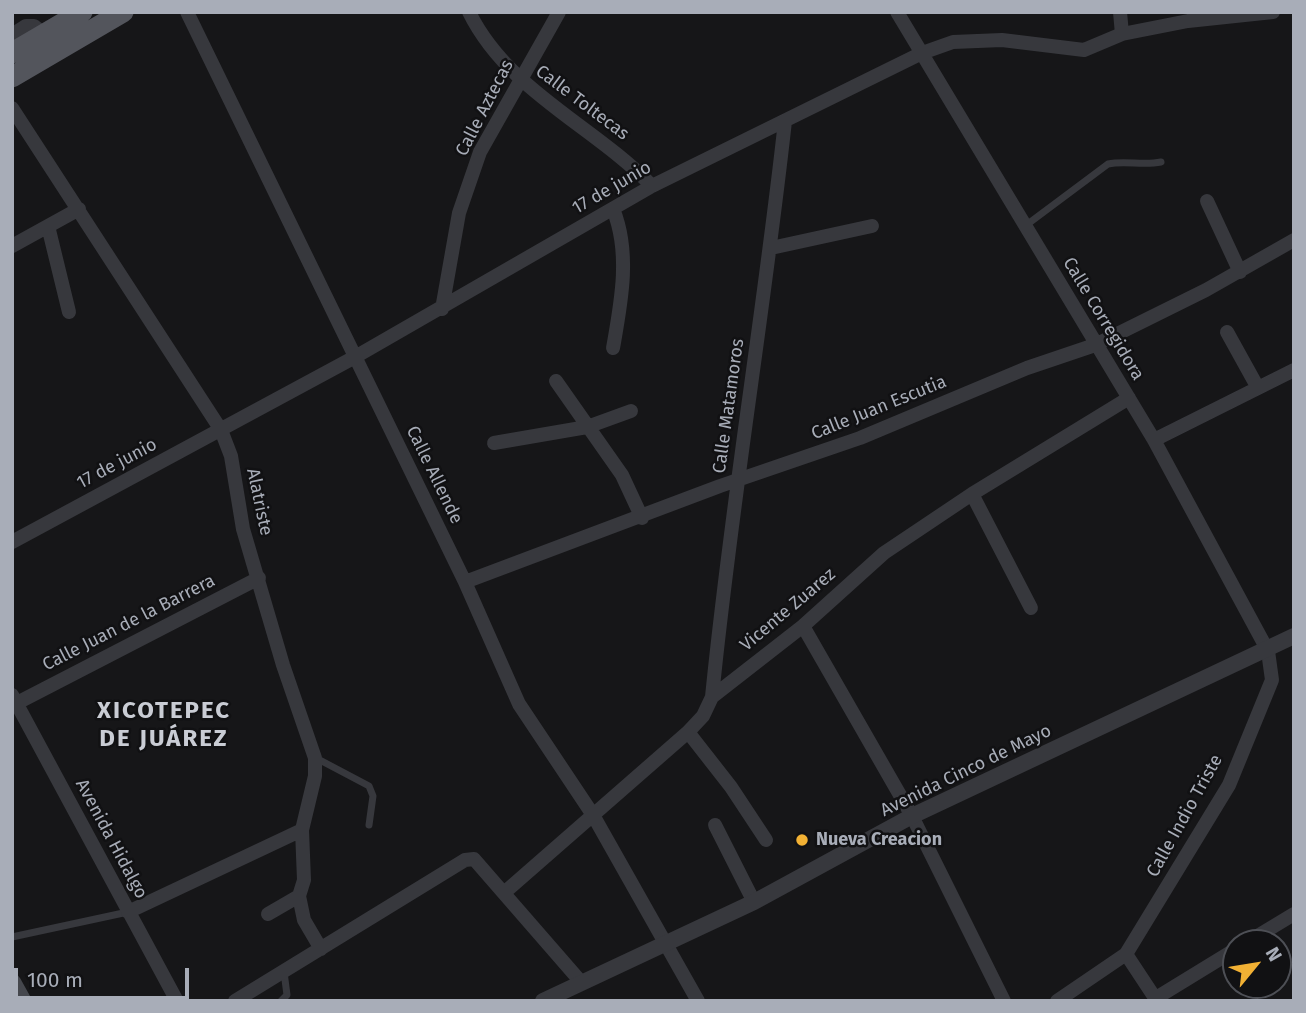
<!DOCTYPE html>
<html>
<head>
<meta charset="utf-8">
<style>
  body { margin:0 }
  #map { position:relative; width:1306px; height:1013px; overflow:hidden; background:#161618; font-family:"Fira Sans",sans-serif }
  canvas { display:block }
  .frame { position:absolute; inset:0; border:14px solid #a8adb8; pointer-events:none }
  .north { position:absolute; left:1222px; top:929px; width:70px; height:70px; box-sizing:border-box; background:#111113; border:2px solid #4d4f55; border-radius:50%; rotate:60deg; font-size:19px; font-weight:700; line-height:28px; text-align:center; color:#a8adb8 }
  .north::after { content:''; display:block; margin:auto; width:24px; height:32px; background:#f2b134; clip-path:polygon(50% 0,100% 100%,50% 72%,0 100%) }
  .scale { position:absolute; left:14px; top:968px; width:175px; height:32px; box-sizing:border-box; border:4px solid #a8adb8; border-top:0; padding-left:9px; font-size:21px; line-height:24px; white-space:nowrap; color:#a8adb8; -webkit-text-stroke:5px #111113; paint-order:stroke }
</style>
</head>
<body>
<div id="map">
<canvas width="1306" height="1013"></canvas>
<div class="frame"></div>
<div class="north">N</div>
<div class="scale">100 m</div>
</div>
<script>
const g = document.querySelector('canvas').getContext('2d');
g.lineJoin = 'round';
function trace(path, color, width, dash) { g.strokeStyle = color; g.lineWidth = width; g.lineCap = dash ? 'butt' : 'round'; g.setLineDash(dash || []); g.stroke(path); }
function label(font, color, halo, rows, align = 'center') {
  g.font = font + ' "Fira Sans",sans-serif'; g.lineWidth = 5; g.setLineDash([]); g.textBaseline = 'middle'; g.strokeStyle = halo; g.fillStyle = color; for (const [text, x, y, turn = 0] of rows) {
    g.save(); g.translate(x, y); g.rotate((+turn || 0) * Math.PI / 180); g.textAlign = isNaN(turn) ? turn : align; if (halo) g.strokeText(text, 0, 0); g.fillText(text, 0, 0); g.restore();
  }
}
trace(new Path2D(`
  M1025,226l83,-62c18,-4 34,2 53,-2
  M316,758l53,28 4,10 -4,29
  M12,937l116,-25
  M281,1001l6,-6 -3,-23`), '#37383d', 7);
trace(new Path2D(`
  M187,12l278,570 54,122 74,111 105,186
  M469,12c39,79 124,113 183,174
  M897,12l257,428 114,211 4,29 -43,105 -103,169 -69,47
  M1120,12l2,22
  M12,35l14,-9h8l10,8
  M12,108l209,322 10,26 12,73 40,136 32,93v18l-13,54 2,50 -5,16 5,24 17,29
  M1207,201l33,71
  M613,209c18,44 8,94 0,139
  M48,226l21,86
  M12,246l67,-37
  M771,248l101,-22
  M442,309l17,-96 21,-61 79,-140
  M1227,332l31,56
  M556,381l66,94 20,43
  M1154,440l140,-70
  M494,443l93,-16 44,-16
  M972,494l59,114
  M12,542l343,-185 297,-171 270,-133 31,-11 49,-2 82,10 38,-16 66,-13 85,-9
  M465,582l255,-96 140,-48 167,-70 68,-23 111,-55 88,-50
  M803,626l109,190 92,185
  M12,695l165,306
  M712,697c19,-193 52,-384 73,-576
  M17,703l242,-125
  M688,732l43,55 35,53
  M715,825l39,77
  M505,892l183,-160 15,-16 9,-19 91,-71 81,-73 88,-59 157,-96
  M128,912l174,-82
  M268,914l31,-18
  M1246,943l48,-29
  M1126,954l31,47
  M1156,998l80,-49
  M235,1001l230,-141 9,-1 107,123`), '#37383d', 14);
trace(new Path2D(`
  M543,1001l211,-99 158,-86 382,-180`), '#37383d', 16);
trace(new Path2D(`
  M12,983l10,18`), '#45474d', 19);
trace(new Path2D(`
  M12,53l70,-41
  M12,77l111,-65`), '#53555c', 21);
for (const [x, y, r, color] of [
  [802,840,7,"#f2b134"]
]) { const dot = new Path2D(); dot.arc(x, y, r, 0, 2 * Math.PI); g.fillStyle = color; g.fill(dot); trace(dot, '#111113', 2.5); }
label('18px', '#a8adb8', '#111113', [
  ["Calle Toltecas",582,103,37],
  ["Calle Aztecas",485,108,-63],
  ["17 de junio",612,188,-30],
  ["Calle Corregidora",1103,319,59],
  ["Calle Matamoros",729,406,-82],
  ["Calle Juan Escutia",879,408,-22],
  ["17 de junio",117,464,-28],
  ["Calle Allende",434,475,64],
  ["Alatriste",259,502,78],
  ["Vicente Zuarez",788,610,-40],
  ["Calle Juan de la Barrera",129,623,-27],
  ["Avenida Cinco de Mayo",966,771,-26],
  ["Calle Indio Triste",1185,816,-61],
  ["Avenida Hidalgo",111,839,62]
]);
label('bold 18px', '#a8adb8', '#111113', [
  ["Nueva Creacion",816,840]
], 'left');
g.letterSpacing = '2px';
label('bold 24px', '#c9ccd4', '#111113', [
  ["XICOTEPEC",164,711],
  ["DE JUÁREZ",164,739]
]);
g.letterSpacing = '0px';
</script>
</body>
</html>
